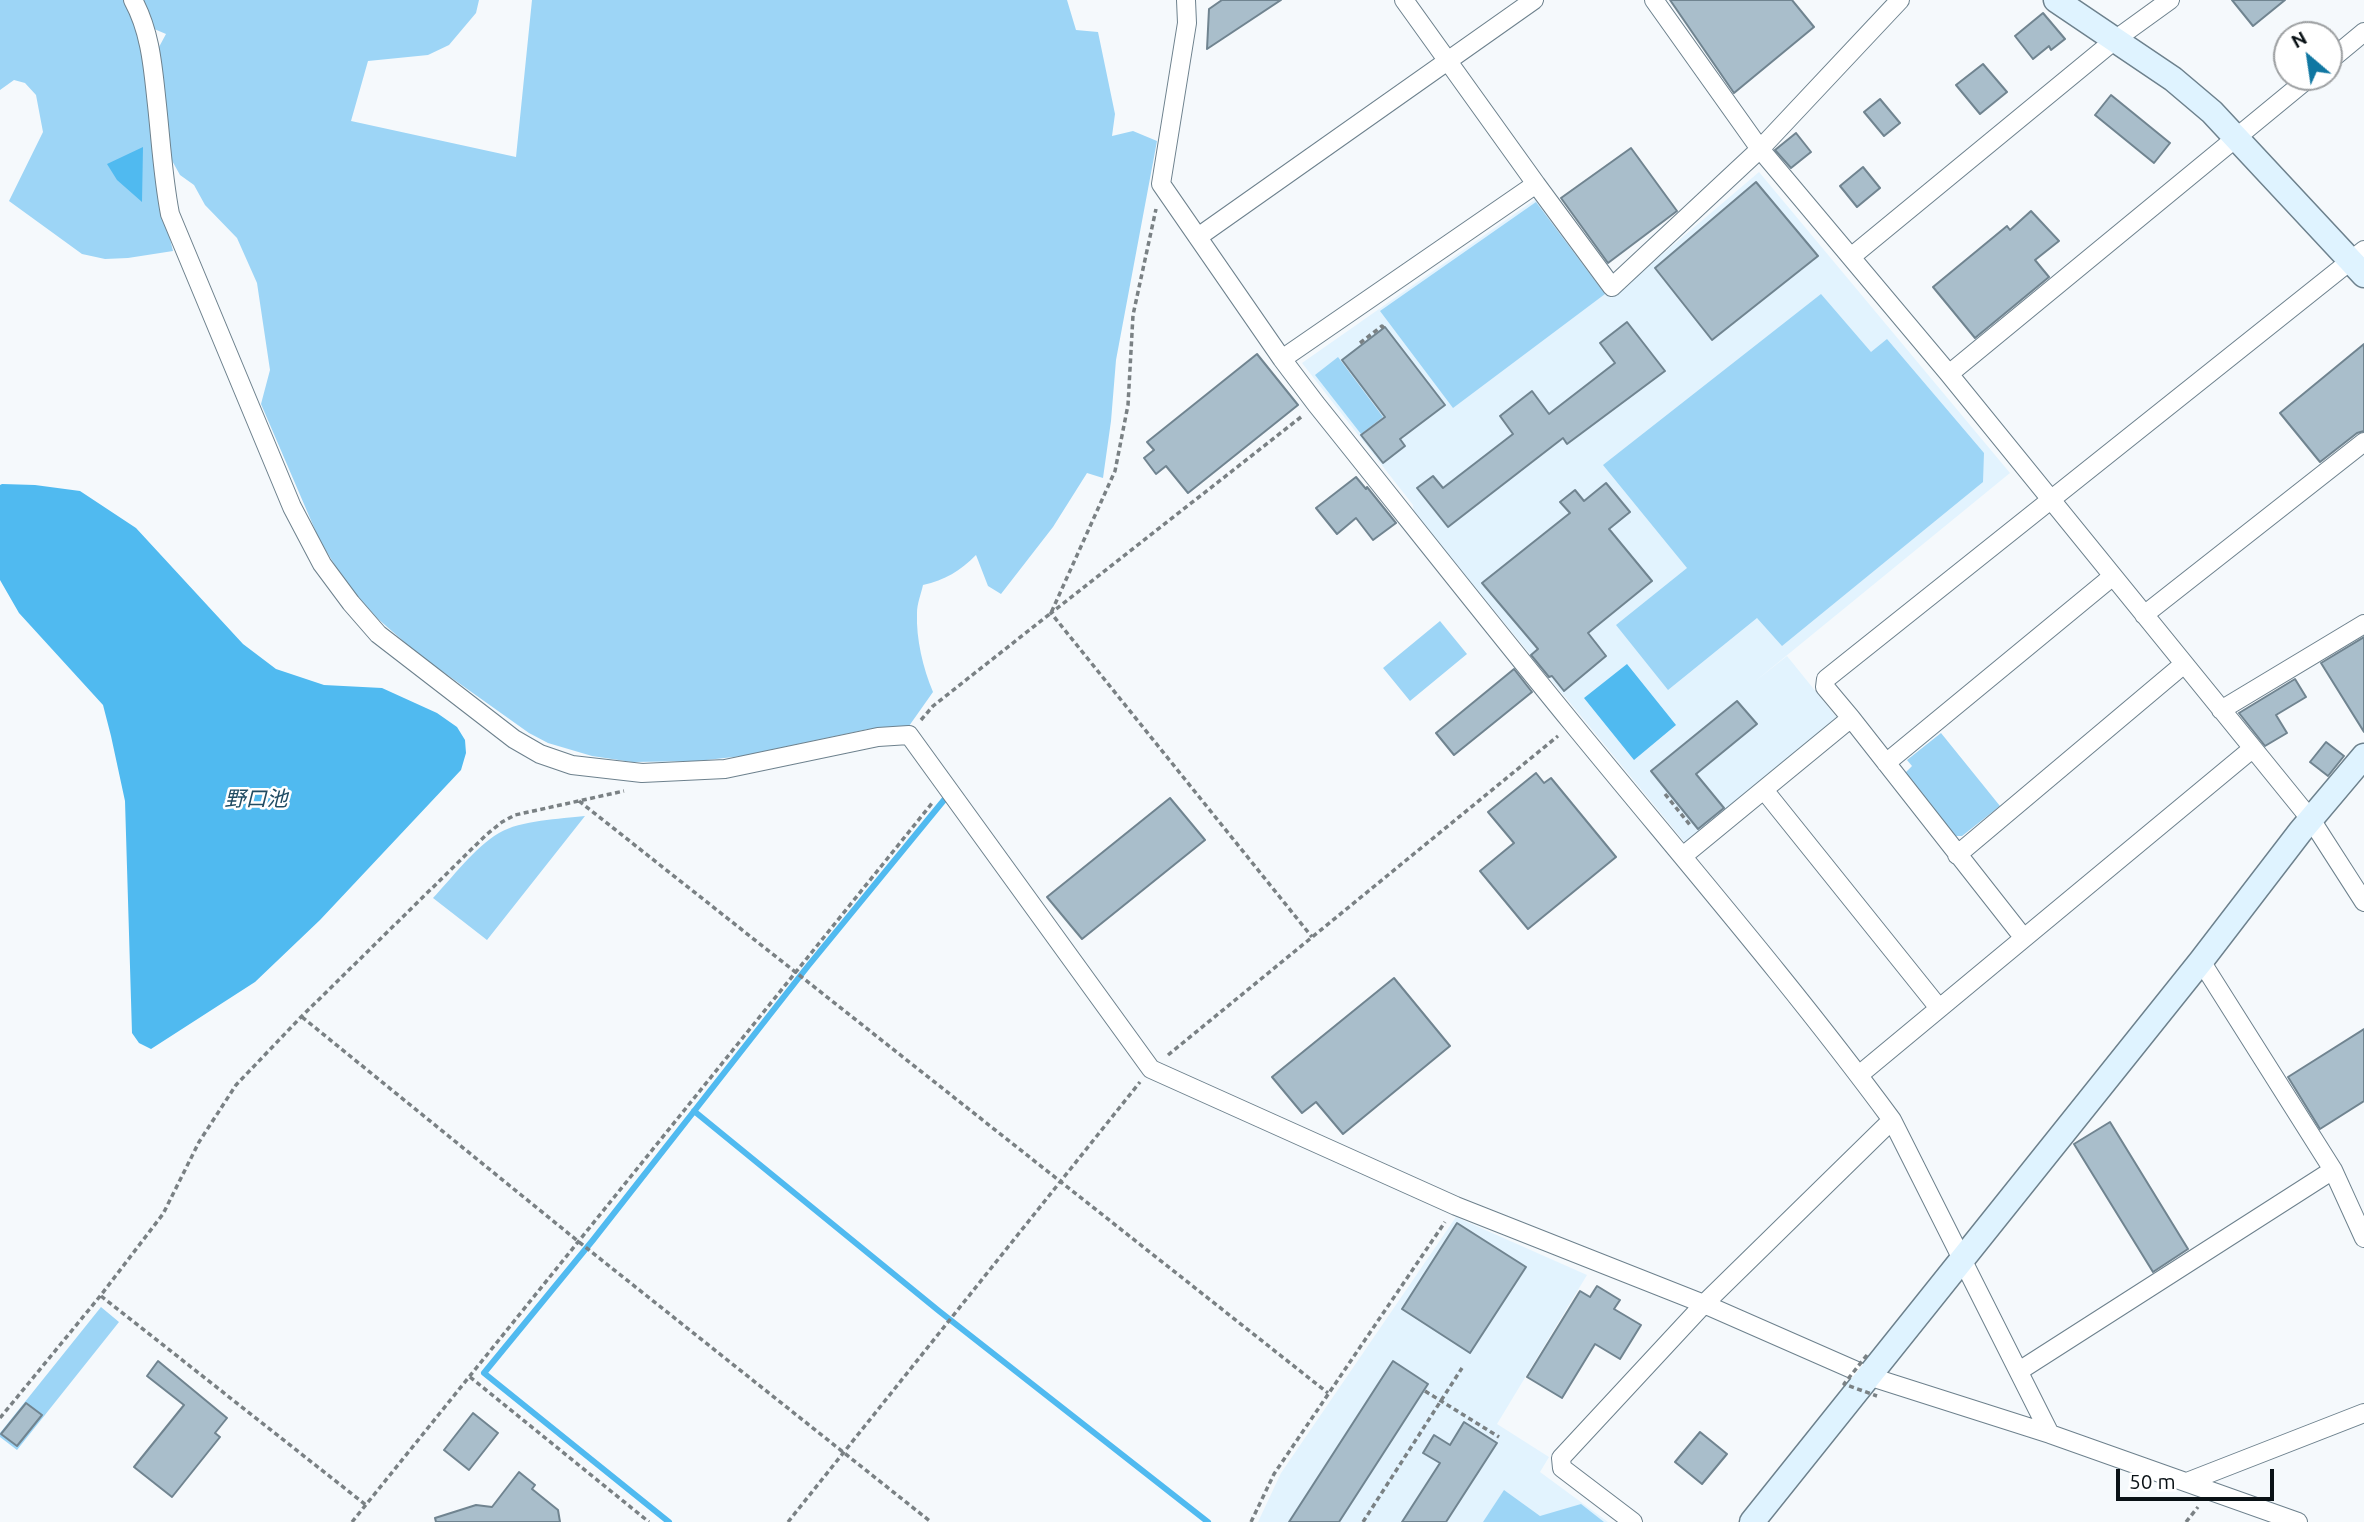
<!DOCTYPE html>
<html>
<head>
<meta charset="utf-8">
<style>
  body { margin:0 }
  #map { position:relative; width:2364px; height:1522px; overflow:hidden; background:#f5f9fc; font-family:Ubuntu,sans-serif }
  canvas { display:block }
  .north { position:absolute; left:2273px; top:21px; width:70px; height:70px; box-sizing:border-box; background:#fff; border:2px solid #9da0a2; border-radius:50%; rotate:331deg; font-size:19px; font-weight:700; line-height:28px; text-align:center; color:#0a1216 }
  .north::after { content:''; display:block; margin:auto; width:24px; height:32px; background:#1077a2; clip-path:polygon(50% 0,100% 100%,50% 72%,0 100%) }
  .scale { position:absolute; left:2116px; top:1469px; width:158px; height:32px; box-sizing:border-box; border:4px solid #0a1216; border-top:0; padding-left:9px; font-size:21px; line-height:24px; white-space:nowrap; color:#0a1216; -webkit-text-stroke:5px #fff; paint-order:stroke }
</style>
</head>
<body>
<div id="map">
<canvas width="2364" height="1522"></canvas>
<div class="north">N</div>
<div class="scale">50 m</div>
</div>
<script>
const g = document.querySelector('canvas').getContext('2d');
g.lineJoin = 'round';
function paint(path, color) { g.fillStyle = color; g.fill(path, 'evenodd'); }
function trace(path, color, width, dash) { g.strokeStyle = color; g.lineWidth = width; g.lineCap = dash ? 'butt' : 'round'; g.setLineDash(dash || []); g.stroke(path); }
function label(font, color, halo, rows, align = 'center') {
  g.font = font + ' Ubuntu,"Noto Sans JP",sans-serif'; g.lineWidth = 5; g.setLineDash([]); g.textBaseline = 'middle'; g.strokeStyle = halo; g.fillStyle = color; for (const [text, x, y, turn = 0] of rows) {
    g.save(); g.translate(x, y); g.rotate((+turn || 0) * Math.PI / 180); g.textAlign = isNaN(turn) ? turn : align; if (halo) g.strokeText(text, 0, 0); g.fillText(text, 0, 0); g.restore();
  }
}
paint(new Path2D(`
  M1759,172l251,301 -257,210 34,-27 51,63 -152,125 -272,-331 -1,-8 -111,-142 234,-164 75,99z
  M1456,1217l131,58 -90,149 52,33 -9,15 68,50h-350l23,-49z`), '#e2f3fe');
paint(new Path2D(`
  M0,0h479l-3,13 -27,32 -21,10 -60,6 -17,60 165,36 16,-157h535l9,30 22,2 17,82 -3,22 21,-5 24,10 -41,219 -5,61 -8,57 -16,-5 -34,54 -52,67 -13,-8 -12,-31c-16,16 -31,25 -53,30 -2,9 -6,19 -6,28 -1,26 6,55 16,79l-24,34 -40,3 -127,27 -44,5 -66,1 -40,-6 -44,-13 -19,-10 -111,-79 -41,-36 -32,-36 -26,-43 -58,-135 9,-34 -13,-87 -20,-45 -32,-33 -11,-20 -14,-10 -10,-18 -11,-110 7,-13 -26,-11 18,167 15,61 -45,7 -23,1 -23,-5 -73,-53 34,-69 -7,-37 -11,-12 -11,-3 -14,10z
  M1536,202l69,92 -152,114 -73,-97z
  M1821,294l50,58 16,-13 97,114 -1,29 -201,164 -25,-28 -89,72 -52,-65 71,-57 -84,-103z
  M1338,357l45,60 -22,17 -46,-59z
  M1440,621l27,33 -57,47 -27,-33z
  M1941,733l59,73 -38,30h-8l-49,-63 7,-7 -5,-6z
  M585,816l-98,124 -54,-42c19,-20 42,-51 66,-65 22,-13 61,-14 86,-17z
  M101,1307l18,15 -102,128 -17,-13v-4z
  M1504,1490l36,26 41,-12 23,18h-121z`), '#9dd5f6');
paint(new Path2D(`
  M143,147l-1,55 -25,-22 -10,-16z
  M2,484l33,1 45,6 56,37 107,116 33,25 48,16 58,3 55,25 20,14 8,13 1,13 -5,17 -141,150 -65,62 -104,67 -12,-6 -7,-10 -7,-232 -14,-65 -8,-31 -84,-92 -19,-33v-95z
  M1627,664l49,61 -42,35 -50,-62z`), '#50baf0');
trace(new Path2D(`
  M694,1111l245,200 269,211
  M669,1522l-185,-149 109,-133 215,-274 136,-166`), '#50baf0', 6);
const building = new Path2D(`
  M1222,0h59l-74,49 2,-40z
  M1670,0h122l22,27 -80,66z
  M2232,0h53l-32,26z
  M2043,13l22,26 -14,11 -2,-4 -16,13 -18,-23z
  M1983,64l24,28 -27,22 -24,-29z
  M2111,95l59,48 -16,20 -59,-48z
  M1880,99l20,24 -16,13 -20,-24z
  M1796,133l15,19 -20,16 -16,-18z
  M1631,148l46,63 -69,52 -47,-65z
  M1863,167l17,21 -23,19 -17,-21z
  M1756,182l62,74 -106,84 -57,-72z
  M2031,211l28,30 -24,19 14,17 -74,61 -42,-51 74,-61 3,4z
  M1627,322l38,49 -98,73 -4,-6 -115,89 -31,-39 16,-12 10,12 70,-54 -13,-18 32,-25 17,23 66,-51 -15,-20z
  M1385,327l60,78 -45,34 5,7 -22,17 -22,-28 24,-18 -43,-57z
  M2364,344v87l-7,2 -37,29 -40,-49z
  M1257,354l41,51 -110,88 -22,-27 -10,8 -12,-16 10,-8 -7,-8z
  M1356,477l10,12 1,-2 29,36 -23,17 -17,-22 -19,16 -21,-26z
  M1606,483l24,29 -21,17 43,52 -64,52 18,23 -42,35 -12,-15 -3,1 -18,-22 7,-6 -56,-66 88,-70 -10,-11 15,-12 9,11z
  M2364,637v95l-43,-69z
  M1514,669l18,23 -78,63 -18,-22z
  M2295,679l11,18 -30,18 11,18 -22,13 -26,-33z
  M1737,701l20,23 -61,50 28,34 -26,21 -47,-58z
  M2326,742l18,14 -16,20 -18,-14z
  M1536,773l8,10 7,-5 65,79 -88,72 -48,-58 34,-28 -26,-31z
  M1170,798l35,42 -123,99 -35,-42z
  M1394,978l56,68 -107,88 -27,-32 -14,11 -30,-36z
  M2364,1029v72l-44,28 -32,-52z
  M2110,1122l78,127 -35,23 -79,-128z
  M1457,1223l69,44 -56,86 -68,-44z
  M1597,1286l23,14 -6,9 27,16 -21,34 -25,-15 -33,54 -35,-21 53,-86 10,6z
  M158,1361l69,57 -12,15 5,4 -48,60 -38,-30 50,-62 -37,-29z
  M1393,1361l35,23 -89,138h-50z
  M26,1403l16,12 -25,31 -16,-12z
  M473,1413l25,20 -29,37 -25,-20z
  M1464,1422l33,21 -51,79h-44l38,-59 -17,-10 11,-18 16,10z
  M1700,1432l27,22 -25,30 -27,-22z
  M519,1472l16,13 -3,4 26,21 2,12h-124l-1,-4 41,-13 16,2z`);
paint(building, '#a9becb');
trace(building, '#708490', 2);
const street = new Path2D(`
  M133,0c18,33 20,69 24,105 4,37 6,73 13,109l122,293 30,57 29,39 27,31 136,105 26,15 32,11 70,8 83,-4 153,-32 31,-2 242,334 305,137 248,98 164,72 182,58 248,88
  M1186,0l1,23 -26,161 121,175 34,45c86,107 170,214 256,319 108,132 219,260 320,397l158,314
  M1404,0l132,184
  M1654,0l106,149 189,225 363,447 52,81
  M2329,61l35,-29
  M1198,237l336,-237
  M1851,257l265,-218 54,-39
  M1282,359l254,-175 76,103 148,-138 140,-149
  M1949,374l361,-297
  M2144,615l220,-173
  M2221,710l143,-86
  M1851,718l172,219
  M1886,763l227,-187
  M1764,790l175,218
  M1957,855l227,-191
  M1683,856l168,-138 -26,-31 1,-8 538,-429
  M2201,961l132,209 31,68
  M1859,1075l393,-326
  M2019,1371l314,-201
  M2187,1482l177,-69
  M1633,1522l-71,-54 -1,-10 143,-154 188,-184`);
const secondary = new Path2D(`
  M2056,0l117,79 39,33 152,163
  M1752,1522l449,-561 99,-129 64,-76`);
trace(street, '#6d818d', 20);
trace(secondary, '#6d818d', 27);
trace(new Path2D(`
  M1360,343l22,-17 2,2
  M1301,417l-250,196 261,324
  M921,720l12,-14 118,-93 64,-142 13,-66 5,-90 23,-106
  M1665,794l25,31
  M579,801l749,592
  M302,1017l277,225 352,280
  M1168,1055l390,-319
  M101,1296l265,209
  M470,1377l179,145
  M1425,1391l74,46
  M0,1418l101,-123 62,-81 36,-72 37,-57 65,-68 185,-182 16,-13 13,-7 109,-24
  M352,1522l581,-720
  M788,1522l352,-440
  M1251,1522l23,-48 171,-252
  M1363,1522l99,-154
  M2186,1522l12,-15`), '#7a8184', 3.5, [5, 3.5]);
trace(street, '#fff', 18);
trace(secondary, '#dff3ff', 24);
trace(new Path2D(`
  M1867,1355l-23,29 33,12`), '#7a8184', 3.5, [5, 3.5]);
label('italic 21px', '#204c63', '#fff', [
  ["野口池",256,799]
]);
</script>
</body>
</html>
